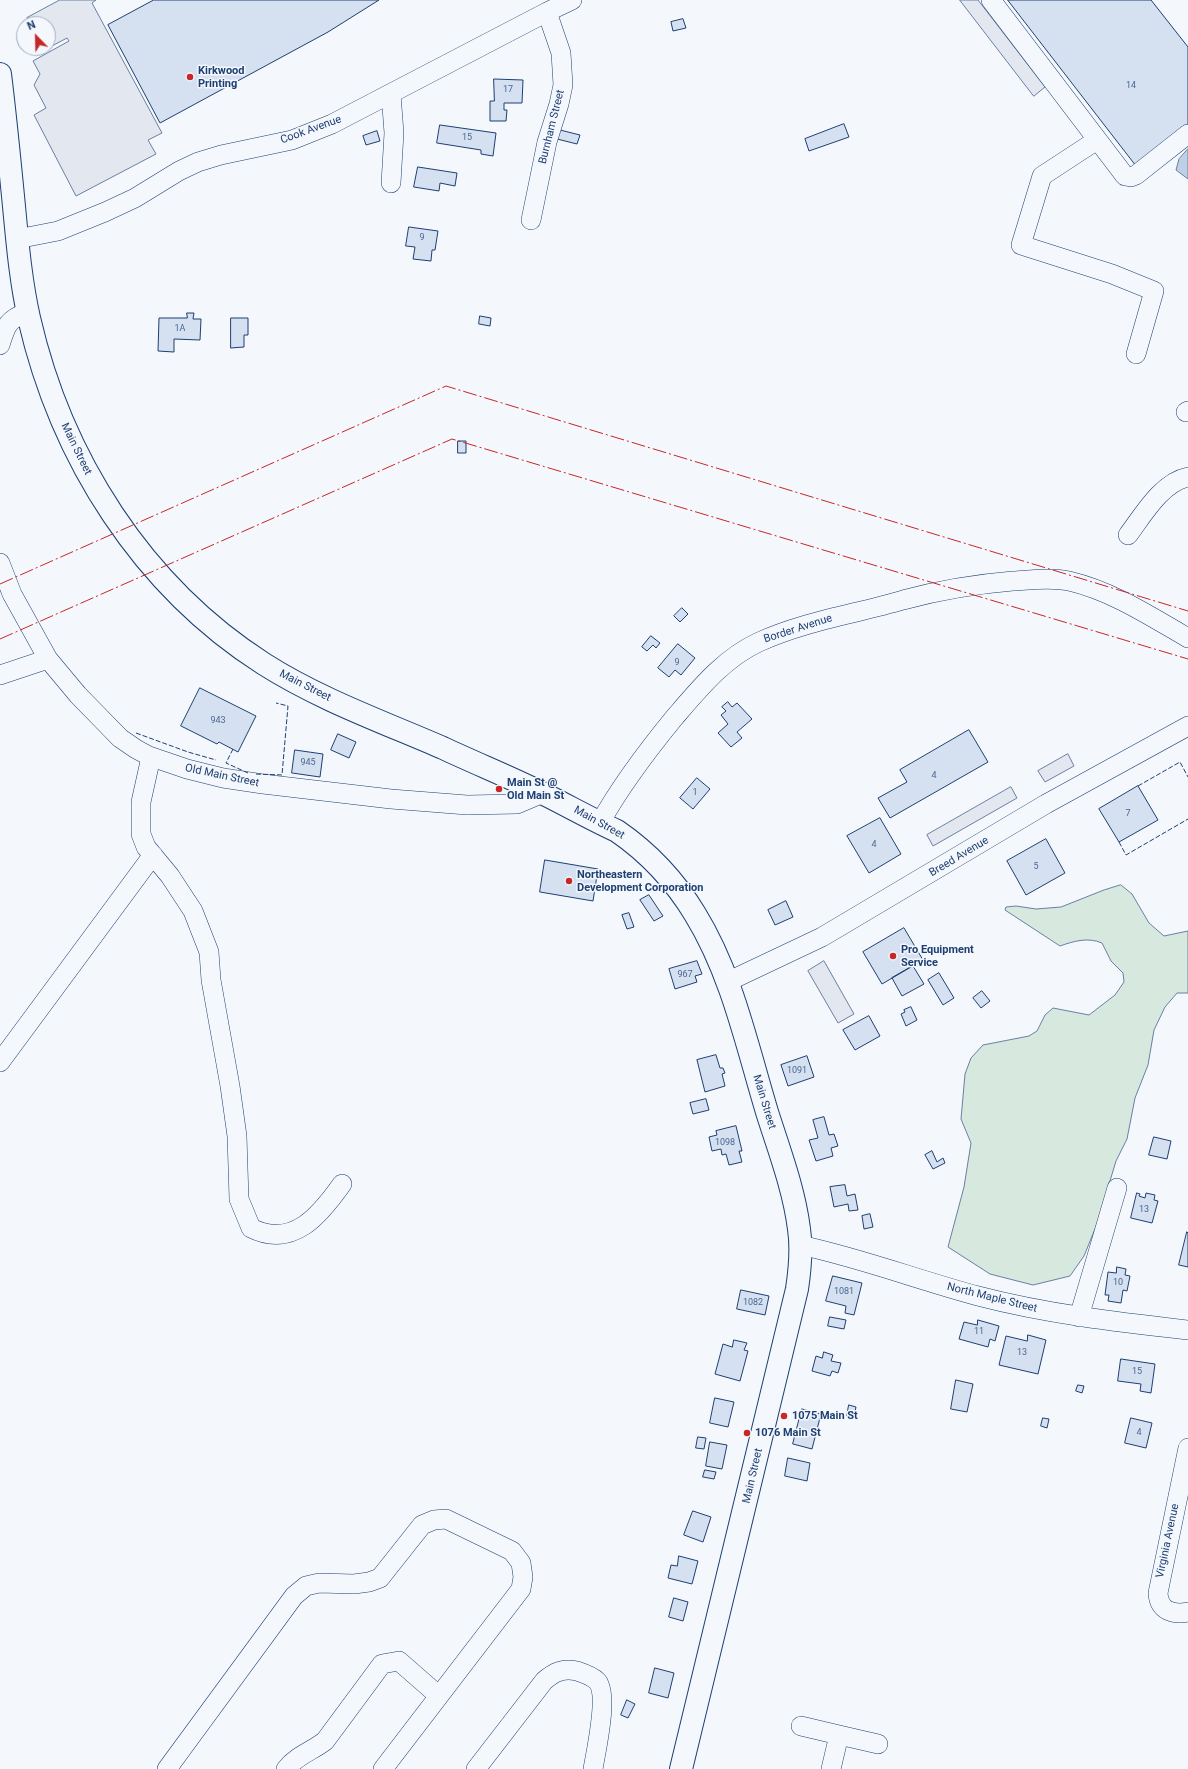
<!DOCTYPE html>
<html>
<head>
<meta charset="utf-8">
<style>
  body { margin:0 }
  #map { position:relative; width:1188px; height:1769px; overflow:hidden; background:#f4f7fb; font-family:Roboto,sans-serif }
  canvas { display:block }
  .north { position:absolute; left:16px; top:16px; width:40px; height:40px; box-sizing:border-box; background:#f4f7fb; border:1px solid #9eadc5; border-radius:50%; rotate:337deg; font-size:11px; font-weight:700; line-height:16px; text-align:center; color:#1d3f73 }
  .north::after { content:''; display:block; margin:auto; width:14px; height:18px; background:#c62828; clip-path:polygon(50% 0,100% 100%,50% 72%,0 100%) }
</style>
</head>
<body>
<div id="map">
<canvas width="1188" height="1769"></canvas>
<div class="north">N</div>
</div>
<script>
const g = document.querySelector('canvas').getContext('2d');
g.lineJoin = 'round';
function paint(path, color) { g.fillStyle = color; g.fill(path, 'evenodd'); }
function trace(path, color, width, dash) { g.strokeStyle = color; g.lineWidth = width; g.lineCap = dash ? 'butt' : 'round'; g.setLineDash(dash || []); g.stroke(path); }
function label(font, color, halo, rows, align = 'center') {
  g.font = font + ' Roboto,sans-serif'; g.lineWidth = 3; g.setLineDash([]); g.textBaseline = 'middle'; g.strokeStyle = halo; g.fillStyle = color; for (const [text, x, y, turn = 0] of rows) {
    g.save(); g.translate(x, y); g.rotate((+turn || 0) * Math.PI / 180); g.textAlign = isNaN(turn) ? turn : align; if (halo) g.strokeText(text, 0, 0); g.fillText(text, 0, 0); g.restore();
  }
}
const green = new Path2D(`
  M1121,885l11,9 17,29 15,13 24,-5v62h-11l-12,14 -11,23 -6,35 -13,33 -8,41 -11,22 -19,63 -13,32 -14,20 -37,9 -43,-11 -42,-27 16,-60 7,-44 -10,-24 4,-45 6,-16 12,-13 46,-9 8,-5 8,-16 8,-7 36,7 26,-20 9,-13 -1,-9 -12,-12 -9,-18c-14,-6 -28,-2 -42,3l-55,-36 1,-3 10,-1 20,3 25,-2 43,-17z`);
paint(green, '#d7e8df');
trace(green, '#687fa3', 1);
const parking = new Path2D(`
  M60,0h36l-4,3 70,130 -14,7 8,14 -80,42 -42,-81 12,-7 -12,-23 6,-11 -7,-13 36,-20 -2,-3 -19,10v-24h-18l-3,-6z
  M960,0h18l67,87 -11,9z
  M1068,754l6,12 -29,16 -7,-11z
  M1011,787l6,11 -84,48 -6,-11z
  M824,961l30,53 -16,9 -30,-52z`);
paint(parking, '#e3e8f0');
trace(parking, '#687fa3', 1);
const water = new Path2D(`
  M1188,149v30l-12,-9 3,-11z`);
paint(water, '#bed0e5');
trace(water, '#687fa3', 1);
const building = new Path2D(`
  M154,0h225l-51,32 -168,91 -52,-98z
  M1008,0h143l37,47v77l-53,40z
  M683,19l3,9 -13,3 -2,-9z
  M494,79l29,1 -1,23h-18v7h3l-1,11h-16v-20h4z
  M844,124l5,13 -40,14 -4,-12z
  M440,125l56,8 -3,23 -12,-2v-4l-44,-7z
  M560,130l20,5 -3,9 -20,-5z
  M377,131l3,10 -14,4 -3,-9z
  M418,167l39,6 -2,13 -15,-3 -1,8 -25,-4z
  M409,227l29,4 -3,19h-3l-1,11 -18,-2 2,-12 -9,-1z
  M187,313h7l-1,6h8l-1,21 -26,-1v13l-16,-1 1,-33h28z
  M480,316l11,2 -1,8 -11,-2z
  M231,318h17v17h-4v12l-13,1z
  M458,441h8v12h-8z
  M682,608l6,6 -8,8 -6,-6z
  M651,636l9,7 -4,5 -3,-3 -6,6 -5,-4z
  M678,644l17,14 -14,17 -6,-5 -6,7 -11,-9z
  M200,688l56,28 -18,36 -19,-10 -2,2 -36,-18z
  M728,702l4,5 5,-4 15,16 -15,13 5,6 -11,9 -13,-14 10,-9 -7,-9 5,-4 -4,-4z
  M969,730l19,32 -98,56 -12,-20 29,-16 -7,-12z
  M338,734l18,8 -7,16 -18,-8z
  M295,750l28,4 -3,23 -28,-4z
  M697,778l13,11 -17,20 -13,-11z
  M1138,786l20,34 -39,22 -20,-33z
  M880,818l21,36 -32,19 -22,-37z
  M1046,839l19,34 -39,22 -19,-34z
  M545,860l53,9 -5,32 -53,-9z
  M649,895l14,21 -9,5 -14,-21z
  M786,901l7,16 -18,8 -7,-15z
  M629,913l5,14 -7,2 -5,-14z
  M904,928l19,32 -41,24 -19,-32z
  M697,961l5,13 -7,2 2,6 -22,7 -6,-20z
  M913,966l11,18 -22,12 -10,-18z
  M939,973l15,25 -11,7 -15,-25z
  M982,991l8,10 -9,7 -8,-10z
  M911,1007l6,13 -11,6 -5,-12 4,-2 -1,-2z
  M869,1016l11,20 -25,14 -12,-20z
  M716,1055l4,13h3l2,5 -3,1 3,12 -20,6 -8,-32z
  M807,1056l7,21 -26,9 -7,-21z
  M706,1099l3,11 -16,4 -3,-11z
  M824,1117l5,18 5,-1 4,12 -7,2 2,8 -17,5 -7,-21 9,-2 -5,-18z
  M736,1126l6,25h-3l3,11 -13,3 -3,-11 -4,1 -1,-6 -9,2 -3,-14 8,-2 -1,-4z
  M1154,1137l17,4 -4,18 -18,-4z
  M932,1151l5,11 6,-4 2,5 -12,6 -8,-14z
  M845,1185l2,11 8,-2 3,16 -9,1 -1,-7 -14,3 -4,-20z
  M1137,1193l3,1 -1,2 6,2 1,-5 9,2 -1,5 4,1 -6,22 -21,-5z
  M870,1214l3,13 -9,2 -2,-13z
  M1187,1232l1,1v34l-9,-2z
  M1117,1267l9,2 -1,6 5,1 -3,15 -4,-1 -2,13 -13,-2 1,-6h-4l3,-23 8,1z
  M833,1276l29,7 -8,32 -9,-2 1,-7 -20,-5z
  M741,1290l28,6 -4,19 -28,-6z
  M830,1317l16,3 -2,9 -16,-3z
  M978,1320l21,6 -4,15 -5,-2 -2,8 -29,-8 5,-17 13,3z
  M1028,1335l18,5 -8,34 -39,-9 7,-29 21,5z
  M734,1340l13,3 -3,7 4,1 -8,30 -25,-7 8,-30 9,3z
  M824,1352l9,3 -2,6 10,2 -3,10 -6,-2 -2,5 -18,-5 4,-15 6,2z
  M1121,1359l34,5 -4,29 -11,-2 1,-7 -23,-3z
  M956,1380l17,4 -6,28 -16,-3z
  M1078,1385l6,1 -2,7 -6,-2z
  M715,1398l19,4 -6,25 -18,-4z
  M849,1405l7,2 -2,10 -7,-1z
  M802,1409l19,5 -9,35 -19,-5z
  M1043,1418l6,1 -2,9 -6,-2z
  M1131,1418l21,5 -6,25 -21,-5z
  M698,1437l8,1 -2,11 -8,-1z
  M710,1442l17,3 -5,24 -16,-3z
  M788,1458l22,5 -3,18 -22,-5z
  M705,1470l11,2 -2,7 -11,-2z
  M693,1511l18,6 -8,25 -19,-7z
  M679,1556l19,5 -6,23 -24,-6 3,-13 6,1z
  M674,1598l14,4 -5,19 -14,-4z
  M655,1668l19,5 -6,25 -19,-5z
  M627,1700l8,4 -7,14 -7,-3z`);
paint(building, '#d5e0f0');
trace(building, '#1d3f73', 1);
const minor = new Path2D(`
  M991,0l134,176 6,1 5,-2 52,-41
  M391,94l3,39 -3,50
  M1097,140l-55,36 -21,69 91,29 42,17 -18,63
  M531,220l16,-78 12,-38 4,-19 -2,-32 -14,-41
  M17,239l41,-8 47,-19 30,-14 44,-27 19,-9 23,-7 71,-15 40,-16 215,-112 25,-12
  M0,345c6,-20 8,-26 28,-33
  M1186,412l2,-1
  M1128,535c15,-20 34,-53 60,-58
  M0,563l12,31 36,65 30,36 42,43 16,11 13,7 38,13 36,9 40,6 128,15 76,6 50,-1 26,-11
  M0,675l48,-16
  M151,757l-10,45v32l5,13 24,29 23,35 16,41 2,28 19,106 7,50 2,63 12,29c42,21 69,-13 91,-44
  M600,823c21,-38 47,-72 74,-105 25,-29 50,-60 85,-76 46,-21 97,-28 144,-42 37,-10 73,-16 110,-19 18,-1 38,-4 56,0 43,10 81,35 119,57
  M727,982l95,-45 224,-133 142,-78
  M0,1062l153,-207
  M800,1245c61,13 118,35 178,51 69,18 139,26 210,34
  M1079,1317l38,-129
  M1188,1448l-30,145c1,18 15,22 30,19
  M801,1726l38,9 -8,34
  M839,1735l39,9
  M167,1769l127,-173 12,-10 13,-3 35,1 15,-2 11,-4 42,-53 12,-5 12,-1 66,32 9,12 2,14 -2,12 -138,180
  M286,1769c10,-13 26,-18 39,-28l57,-77 17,-3 40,35
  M476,1769l68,-88c10,-9 19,-13 33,-10 6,2 15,5 20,10 12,13 -1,70 -4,88`);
const major = new Path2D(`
  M0,74c5,40 9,81 13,122 4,41 7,82 16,122 32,140 113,268 235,346 55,35 119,58 179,84 34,16 69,30 103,47 24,12 47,25 71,36 32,22 58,50 78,83 37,60 52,132 72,198 12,38 27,77 32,117 3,20 1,40 -2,60l-116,480`);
trace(minor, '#1d3f73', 20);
trace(major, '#1d3f73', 24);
trace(minor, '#f4f7fb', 19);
trace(major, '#f4f7fb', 22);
trace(new Path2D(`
  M136,733l52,19 28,8
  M233,749l-7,14 22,10
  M256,774l26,1 6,-69 -12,-3
  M1138,786l42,-24 8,15
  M1119,842l7,13 62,-36`), '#1d3f73', 1, [5, 2]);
trace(new Path2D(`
  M0,584l446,-198 742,225
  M0,639l452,-200 736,220`), '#c62828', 1, [14, 3, 2, 3]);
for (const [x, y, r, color] of [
  [190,77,4,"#c62828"],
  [499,789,4,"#c62828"],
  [569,881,4,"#c62828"],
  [893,956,4,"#c62828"],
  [784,1416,4,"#c62828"],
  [747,1433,4,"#c62828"]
]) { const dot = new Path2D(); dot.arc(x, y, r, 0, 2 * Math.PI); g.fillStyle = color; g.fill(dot); trace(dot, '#f4f7fb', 1.5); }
label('9px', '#4b6792', null, [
  ["14",1131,86],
  ["17",508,90],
  ["15",467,138],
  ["9",422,238],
  ["1A",180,329],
  ["9",677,663],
  ["943",218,721],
  ["945",308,763],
  ["4",934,776],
  ["1",695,793],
  ["7",1128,814],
  ["4",874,845],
  ["5",1036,867],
  ["967",685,975],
  ["1091",797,1071],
  ["1098",725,1143],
  ["13",1144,1210],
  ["10",1118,1283],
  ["1081",844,1292],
  ["1082",753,1303],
  ["11",979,1332],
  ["13",1022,1353],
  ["15",1137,1372],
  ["4",1139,1433]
]);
label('bold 11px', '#1d3f73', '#f4f7fb', [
  ["Kirkwood",198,71],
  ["Printing",198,84],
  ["Main St @",507,783],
  ["Old Main St",507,796],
  ["Northeastern",577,875],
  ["Development Corporation",577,888],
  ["Pro Equipment",901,950],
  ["Service",901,963],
  ["1075 Main St",792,1416],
  ["1076 Main St",755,1433]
], 'left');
label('11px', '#1d3f73', '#f4f7fb', [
  ["Burnham Street",552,127,-76],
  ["Cook Avenue",311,130,-20],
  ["Main Street",76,449,64],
  ["Border Avenue",798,629,-18],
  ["Main Street",305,686,27],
  ["Old Main Street",222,776,12],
  ["Main Street",599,823,29],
  ["Breed Avenue",959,857,-31],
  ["Main Street",764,1102,73],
  ["North Maple Street",992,1298,14],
  ["Main Street",753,1476,-77],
  ["Virginia Avenue",1168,1541,-78]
]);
</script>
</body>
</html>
